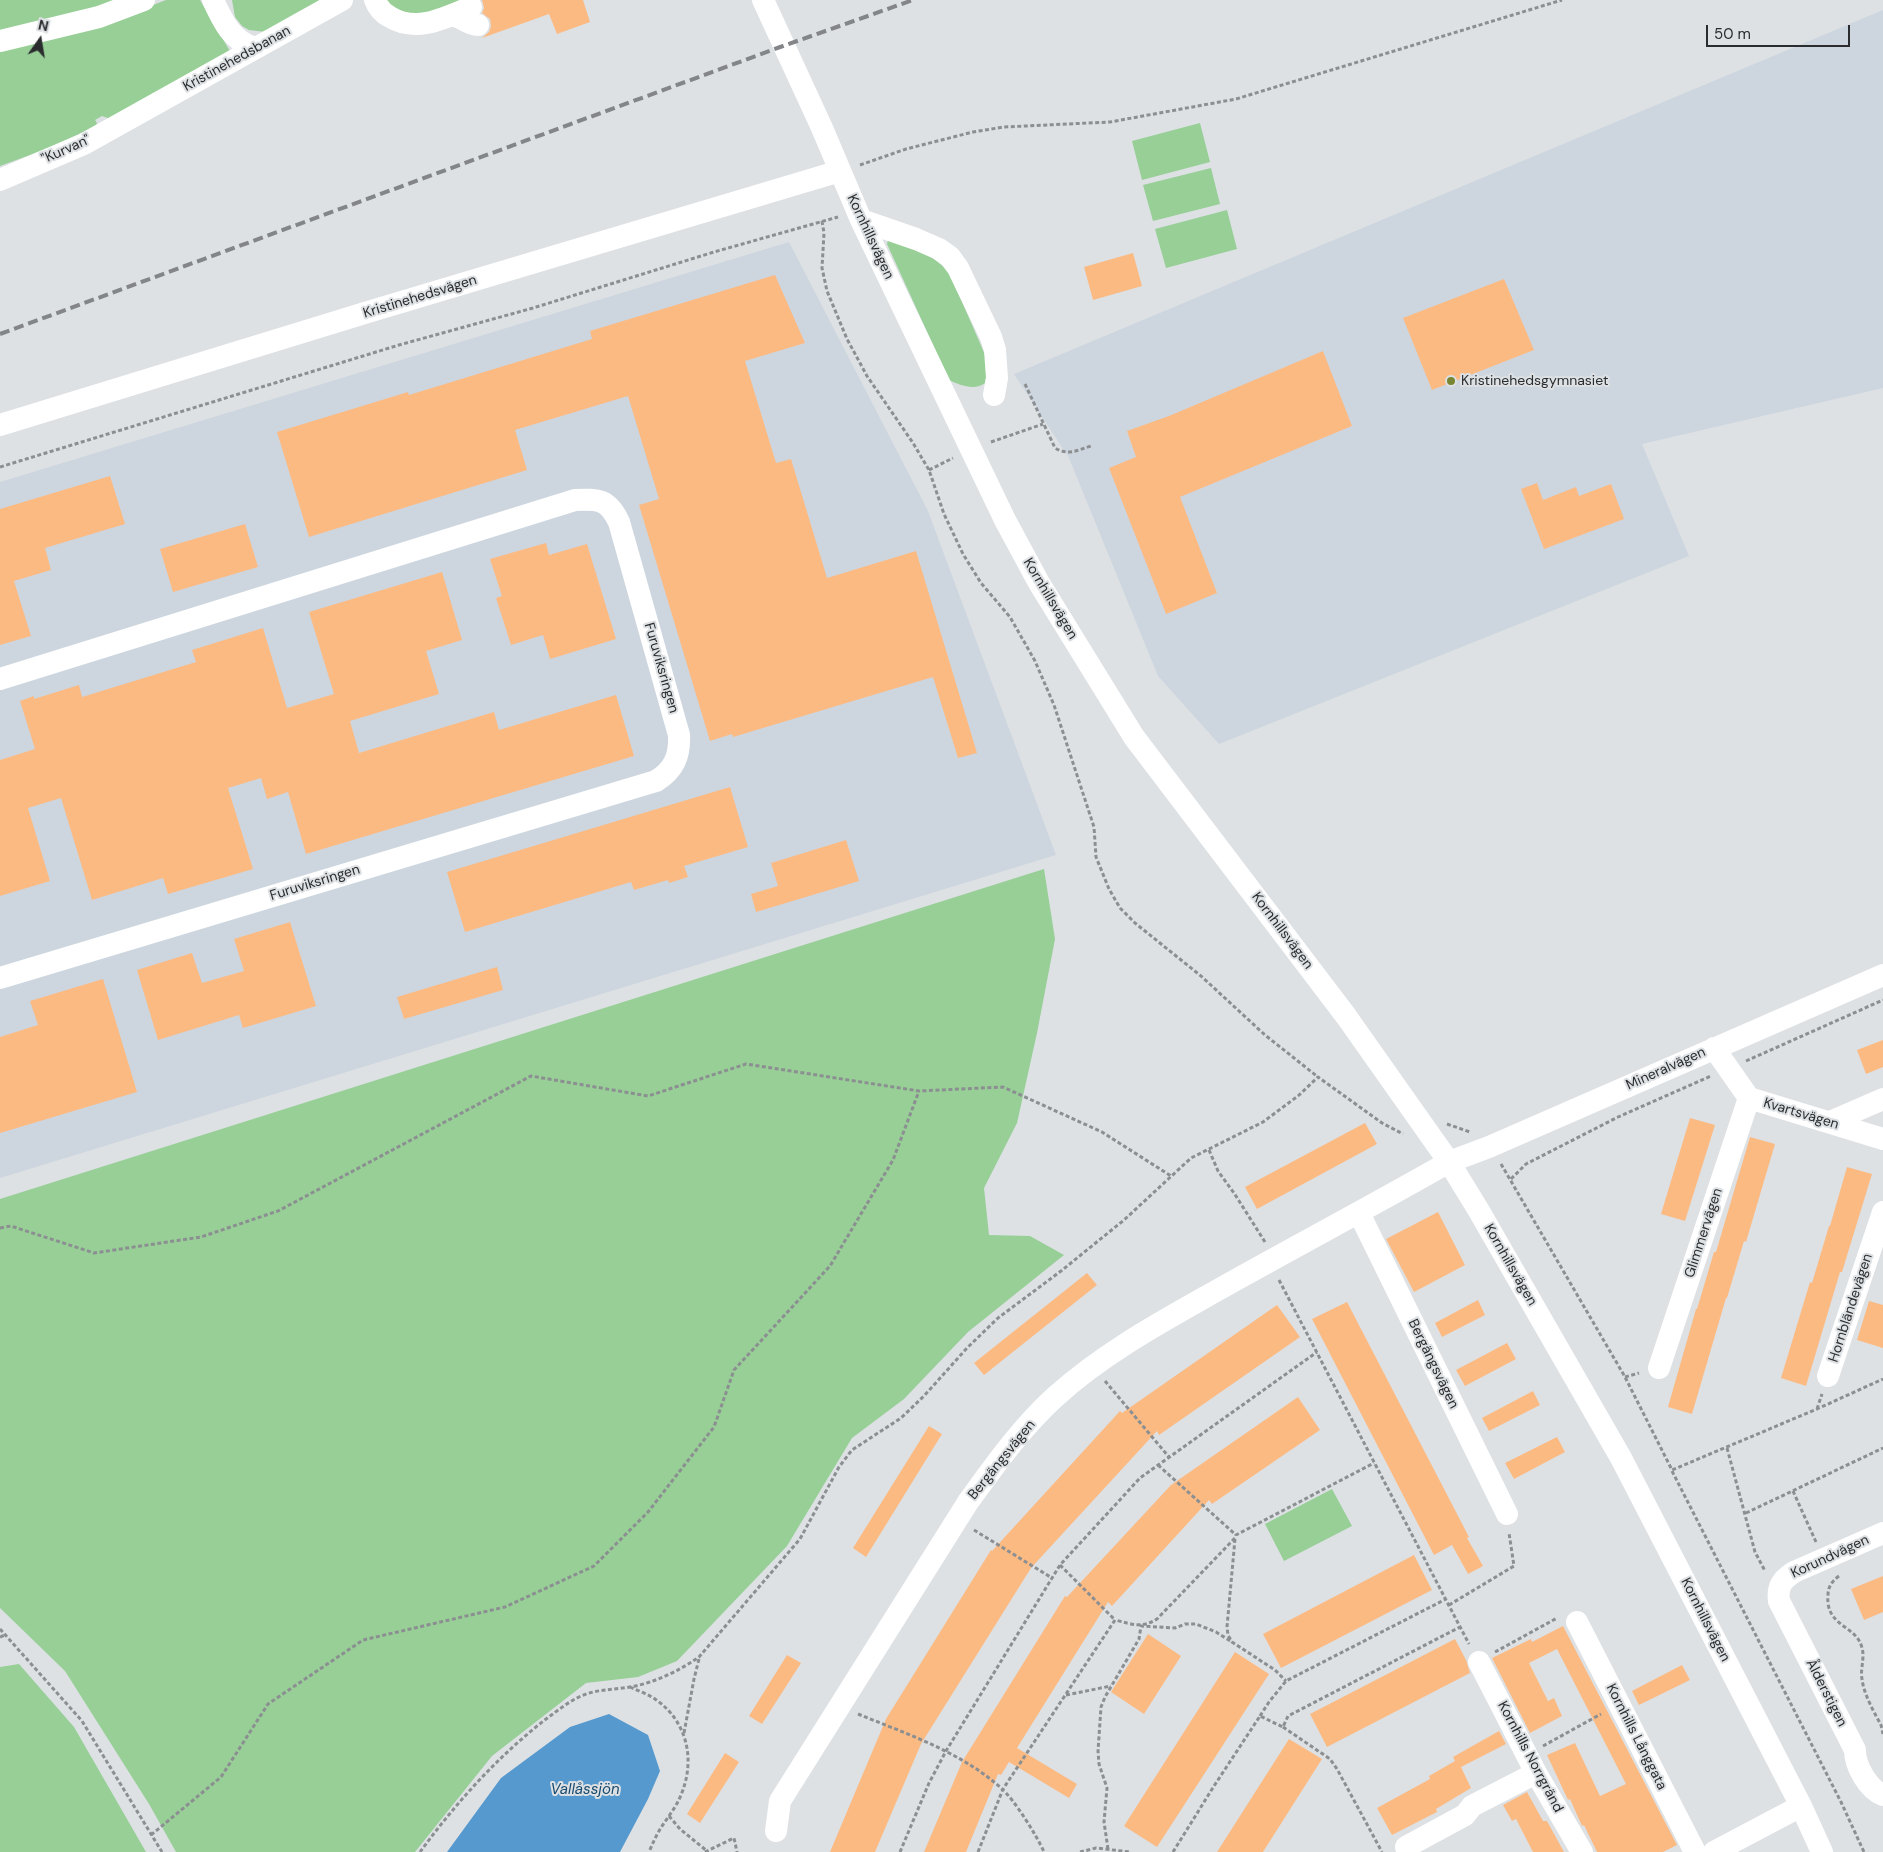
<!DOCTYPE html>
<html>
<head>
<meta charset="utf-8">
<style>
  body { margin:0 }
  #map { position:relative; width:1883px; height:1852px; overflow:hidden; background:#dde1e4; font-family:"DM Sans",sans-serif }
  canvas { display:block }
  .north { position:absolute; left:15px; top:15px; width:50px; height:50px; -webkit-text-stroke:4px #dde1e4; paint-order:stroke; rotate:13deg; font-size:14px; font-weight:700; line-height:20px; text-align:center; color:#2b2c2e }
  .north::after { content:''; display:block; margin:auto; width:18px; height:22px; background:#2b2c2e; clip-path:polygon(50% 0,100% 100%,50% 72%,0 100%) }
  .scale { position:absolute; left:1706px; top:25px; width:144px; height:22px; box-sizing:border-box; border:2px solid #2b2c2e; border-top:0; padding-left:6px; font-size:15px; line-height:18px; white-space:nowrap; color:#2b2c2e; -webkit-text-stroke:4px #dde1e4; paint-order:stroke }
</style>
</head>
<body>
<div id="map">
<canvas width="1883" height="1852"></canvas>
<div class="north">N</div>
<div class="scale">50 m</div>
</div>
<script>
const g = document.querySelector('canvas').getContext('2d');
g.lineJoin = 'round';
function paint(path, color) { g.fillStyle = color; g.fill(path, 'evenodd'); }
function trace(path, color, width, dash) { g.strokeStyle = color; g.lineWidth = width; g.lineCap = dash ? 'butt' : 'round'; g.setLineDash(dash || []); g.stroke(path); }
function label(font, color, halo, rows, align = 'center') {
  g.font = font + ' "DM Sans",sans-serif'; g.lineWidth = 4; g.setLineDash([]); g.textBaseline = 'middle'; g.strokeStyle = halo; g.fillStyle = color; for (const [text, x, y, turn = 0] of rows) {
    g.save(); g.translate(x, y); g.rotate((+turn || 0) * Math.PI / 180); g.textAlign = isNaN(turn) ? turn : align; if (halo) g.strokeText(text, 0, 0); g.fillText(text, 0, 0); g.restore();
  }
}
paint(new Path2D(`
  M1883,10v378l-241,56 47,112 -470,188 -61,-68 -89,-218 -55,-84z
  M789,242l139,269 128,344 -1056,323v-696z`), '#cdd6df');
paint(new Path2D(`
  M0,0h126l-126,35z
  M166,0h34l31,53 -120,66 -9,-3 -7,4 2,3 -1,3 -47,22 -49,18v-116l132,-37z
  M232,0h98l-64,32 -17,-2 -7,-4 -7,-9z
  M383,0h85l-56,18z
  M1200,123l10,39 -68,18 -10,-39z
  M1211,168l9,36 -67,17 -10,-36z
  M1227,210l10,39 -71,19 -11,-39z
  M888,240c26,9 44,12 62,34l39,90 -4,19c-10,8 -26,2 -36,-3l-62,-136z
  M1044,869l11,70 -18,94 -20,90 -33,65 5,47 41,1 34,19 -96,77 -64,67 -52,39 -65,108 -110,115 -39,16 -52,6 -94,73 -77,96h-239l-27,-48 -84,-133 -65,-63v-409z
  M1332,1489l20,37 -68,35 -19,-37z
  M19,1664l55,63 72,125h-146v-185z`), '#97cf96');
paint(new Path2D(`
  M609,1714l39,21 12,36 -12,28 -28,53h-173l54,-74 69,-51z`), '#5699ce');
paint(new Path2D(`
  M482,0h101l7,22 -33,12 -8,-20 -67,24 7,-6 2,-6 -1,-7 -8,-6 2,-5z
  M1133,253l9,33 -49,14 -9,-33z
  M775,275l30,68 -60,18 31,102 15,-4 36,119 89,-27 61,202 -19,5 -25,-81 -200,60 -1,-3 -22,7 -71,-236 20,-6 -31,-103 -113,34 12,40 -218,67 -32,-105 131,-40 1,3 183,-56 -2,-8z
  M1504,279l30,71 -102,40 -29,-72z
  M1323,351l29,75 -172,71 37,96 -51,21 -57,-146 27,-11 -9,-26 42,-15z
  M110,476l15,48 -80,24 6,22 -37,11 17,55 -31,9v-136z
  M1537,483l6,17 33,-13 3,9 32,-12 13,35 -80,30 -23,-60z
  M245,524l13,43 -85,25 -13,-43z
  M546,543l3,12 38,-11 29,95 -66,20 -7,-24 -32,10 -15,-47 6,-2 -12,-37z
  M442,572l20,68 -36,11 13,43 -89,27 9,32 135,-41 5,18 117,-35 18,61 -328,98 -18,-62 -21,7 -6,-21 -33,10 25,81 -85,25 -5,-16 -71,22 -31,-102 -33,10 22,73 -50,15v-136l35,-11 -15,-48 14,-5v3l45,-14 3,12 114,-35 -4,-12 71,-22 24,80 47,-14 -25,-82z
  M730,787l18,60 -64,19 4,11 -19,6 -1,-3 -34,10 -3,-8 -166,50 -18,-60z
  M846,840l13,41 -103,31 -5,-18 27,-8 -7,-23z
  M290,922l26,84 -73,22 -4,-13 -81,25 -21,-70 55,-17 10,30 42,-12 -10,-32z
  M497,967l6,23 -99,29 -7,-22z
  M103,979l34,113 -137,41v-96l38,-12 -8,-24z
  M1883,1040v27l-17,7 -9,-24z
  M1690,1118l25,7 -30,96 -24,-7z
  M1365,1123l12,21 -120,65 -12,-22z
  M1750,1137l25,7 -29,98 -2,-1 -17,57h-1l-34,116 -24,-7 28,-98h1l17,-57h2z
  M1847,1167l25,7 -30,98h-2l-34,114 -25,-8 29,-96 2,1 17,-57h1z
  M1438,1212l27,53 -51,27 -28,-53z
  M1087,1273l10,12 -113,90 -10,-12z
  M1478,1300l7,15 -43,22 -7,-14z
  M1869,1301l14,4v43l-26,-8z
  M1347,1302l122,235 -2,1 16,28 -15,8 -16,-29 -18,10 -122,-236z
  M1277,1305l23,32 -141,98 -2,-4 -126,137 -110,176 -46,108h-45l56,-133 105,-169 1,1 128,-140 2,2z
  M1507,1343l9,16 -51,27 -9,-16z
  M1533,1391l7,14 -51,26 -7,-13z
  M1298,1397l22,33 -108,74 -3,-4 -97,106 -4,-4 -91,146 60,36 -8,14 -60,-36 -8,13 -3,-1 -32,78h-42l38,-90 103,-166 2,1 104,-112z
  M929,1426l13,8 -76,123 -13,-9z
  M1557,1437l8,15 -51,27 -9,-16z
  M1414,1555l18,35 -151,78 -18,-34z
  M1883,1576v36l-19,8 -13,-31z
  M1563,1626l114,219 -14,7h-66l-13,-27 -2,1 -12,-27 -2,1 -21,-45 28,-12 25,53 26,-12 -69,-135 -28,14 19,38 6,-3 8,18 -32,17 -38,-75 39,-19 1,3z
  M1148,1634l33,22 -37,58 -33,-22z
  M1455,1639l11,21 4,13 -143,74 -17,-33z
  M1235,1652l34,22 -112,173 -33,-21z
  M787,1655l14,8 -39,61 -13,-8z
  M1682,1665l8,15 -51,25 -7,-14z
  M1499,1731l7,13 -45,23 10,21 -35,21 1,3 -45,23 -15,-27 53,-29 -1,-3 26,-15 -2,-4z
  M1289,1739l33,20 -59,93h-46z
  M725,1753l14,9 -39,61 -13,-9z
  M1527,1792l16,29h4l17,31h-31l-17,-33 -4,2 -9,-16z`), '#fcba83');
trace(new Path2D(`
  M860,165l46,-16 67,-17 31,-5 106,-5 126,-23 326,-99
  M822,221l2,12 -2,35 5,23 20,48 20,37 46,67 16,27 15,44 19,40 18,29 29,34 25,44 19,44 40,122 2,30 13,32 11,19 15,15 66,53 64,59 53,42
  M1025,384l30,64c13,8 23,2 36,-2
  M991,442l52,-18
  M0,467l399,-122 134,-37 181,-56 124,-35
  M929,470l24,-12
  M1746,1061l137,-61
  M1447,1124l23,8
  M1209,1150l9,21 16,22 31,49
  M1501,1164l124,213 47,93 145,-61 66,-30
  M1511,1179l15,-15 92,-47 93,-41
  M0,1228l11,-2 83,27 107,-16 77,-26 253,-135 117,20 98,-32 173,27 84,-4 99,45 69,44
  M1279,1280l190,364
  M1625,1377l14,-4
  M1105,1381l64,76
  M1817,1409l5,-15
  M1727,1448l28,104 10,19
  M1158,1465l78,70
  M1672,1471l169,331 23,50
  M1793,1491l23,51
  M1746,1513l137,-65
  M974,1530l78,48
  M1235,1539l-8,88 1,8 4,7 43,28 11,11
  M1060,1565l55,55
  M1839,1576c-7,5 -11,11 -11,19 -3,32 29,30 34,53 3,10 -2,21 0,31 2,16 12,33 19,46l2,9
  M1449,1605l65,-39 -5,-33
  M0,1629l82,92 80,131
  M0,1637l5,-2
  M1495,1652l62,-34
  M630,1687c8,4 18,7 25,12 32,22 41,60 26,96 -5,13 -15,24 -22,36 -4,7 -7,14 -10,21
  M1066,1695l45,-9
  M858,1714c49,20 103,38 143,74 13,11 36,48 43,64
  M1260,1716l9,-14 17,-21 160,-82
  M1283,1727l47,32 7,10 45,83
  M684,1733l10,-54 5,-20
  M1543,1746l58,-32
  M669,1816l11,13 27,22
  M151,1835l70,-58 47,-73 95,-64 142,-33 89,-41 54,-54 66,-85 20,-57 96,-104 63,-106 26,-69
  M1108,1849l-4,-27 3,-34 -8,-24 -1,-13 3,-44 4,-10 34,-58 2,-13 34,2 10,-4h11l20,8 16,10
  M420,1852c36,-49 77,-95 126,-133 11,-8 22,-17 35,-23 16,-7 32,-6 49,-9 24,-4 49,-16 69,-30l101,-118 39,-72 13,-17 49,-32 23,-22 43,-48 31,-30 63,-47 63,-51 67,-62 72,-36 35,-26 20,-19 64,46 21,11
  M705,1852l29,-14 3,14
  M900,1852l29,-69 17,-32 114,-186 80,-87 177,-126
  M978,1852l25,-63 112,-169c17,4 26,9 42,-1l78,-81 1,-3 138,-72
  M1080,1852l16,-4 34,4
  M1173,1852l41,-66 46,-70 23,11 5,-11 172,-89`), '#8c8f91', 3, [4, 2.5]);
trace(new Path2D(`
  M213,0c10,22 19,41 42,48
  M375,0c3,8 7,13 15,17 26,16 55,1 81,-10
  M763,0l59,128 39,92 144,300 34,63 95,154 212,279 103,146 30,49 142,247 180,348 21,46
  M452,15c10,2 16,10 26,10
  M0,41l99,-24 45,-17
  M0,180l84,-36 258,-144
  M861,220l55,19 23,10 11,8 8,11 33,69 4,13 2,28 -3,17
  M0,425l368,-113 472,-141
  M0,679l575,-179c24,-1 33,-1 44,22l60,213c1,21 -5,35 -23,46l-656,197
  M1714,1048l35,50 134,41
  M1830,1122l53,-23
  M1359,1213l148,301
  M1659,1368l90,-270
  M1828,1376l55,-164
  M1883,1533l-89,39c-12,8 -17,14 -15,29l76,149c0,16 13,39 28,45
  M1577,1622l118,230
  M1479,1662l57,111 46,79
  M776,1831l4,-30 188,-299c27,-37 53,-74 87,-105 47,-43 106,-75 161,-106 78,-44 156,-85 233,-129l40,-15 394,-172
  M1408,1852l-2,-5 59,-32 7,-9 64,-33
  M1714,1852l87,-46`), '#fff', 22);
trace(new Path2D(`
  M0,334l783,-288 130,-46`), '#838588', 4, [10, 5]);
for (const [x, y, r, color] of [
  [1451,381,5,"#788532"]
]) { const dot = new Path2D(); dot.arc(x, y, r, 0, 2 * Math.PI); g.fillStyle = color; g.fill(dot); trace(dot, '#dde1e4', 2); }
label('14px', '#2b2c2e', '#dde1e4', [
  ["Kristinehedsbanan",237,59,-29],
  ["\"Kurvan\"",66,150,-24],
  ["Kornhillsvägen",870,237,65],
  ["Kristinehedsvägen",420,297,-17],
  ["Kornhillsvägen",1050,599,59],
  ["Furuviksringen",661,668,74],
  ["Furuviksringen",315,883,-17],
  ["Kornhillsvägen",1282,931,53],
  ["Mineralvägen",1666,1069,-24],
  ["Kvartsvägen",1801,1114,17],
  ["Glimmervägen",1704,1233,-72],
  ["Kornhillsvägen",1510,1265,60],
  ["Hornbländevägen",1851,1308,-72],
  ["Bergängsvägen",1433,1364,64],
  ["Bergängsvägen",1002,1460,-51],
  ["Korundvägen",1830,1557,-25],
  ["Kornhillsvägen",1705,1620,63],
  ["Ålderstigen",1826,1693,63],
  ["Kornhills Långgata",1636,1737,63],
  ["Kornhills Norrgränd",1530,1757,62]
]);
label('14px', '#2b2c2e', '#dde1e4', [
  ["Kristinehedsgymnasiet",1461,381]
], 'left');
label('italic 15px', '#184a6e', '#dde1e4', [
  ["Vallåssjön",585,1790]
]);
</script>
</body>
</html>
